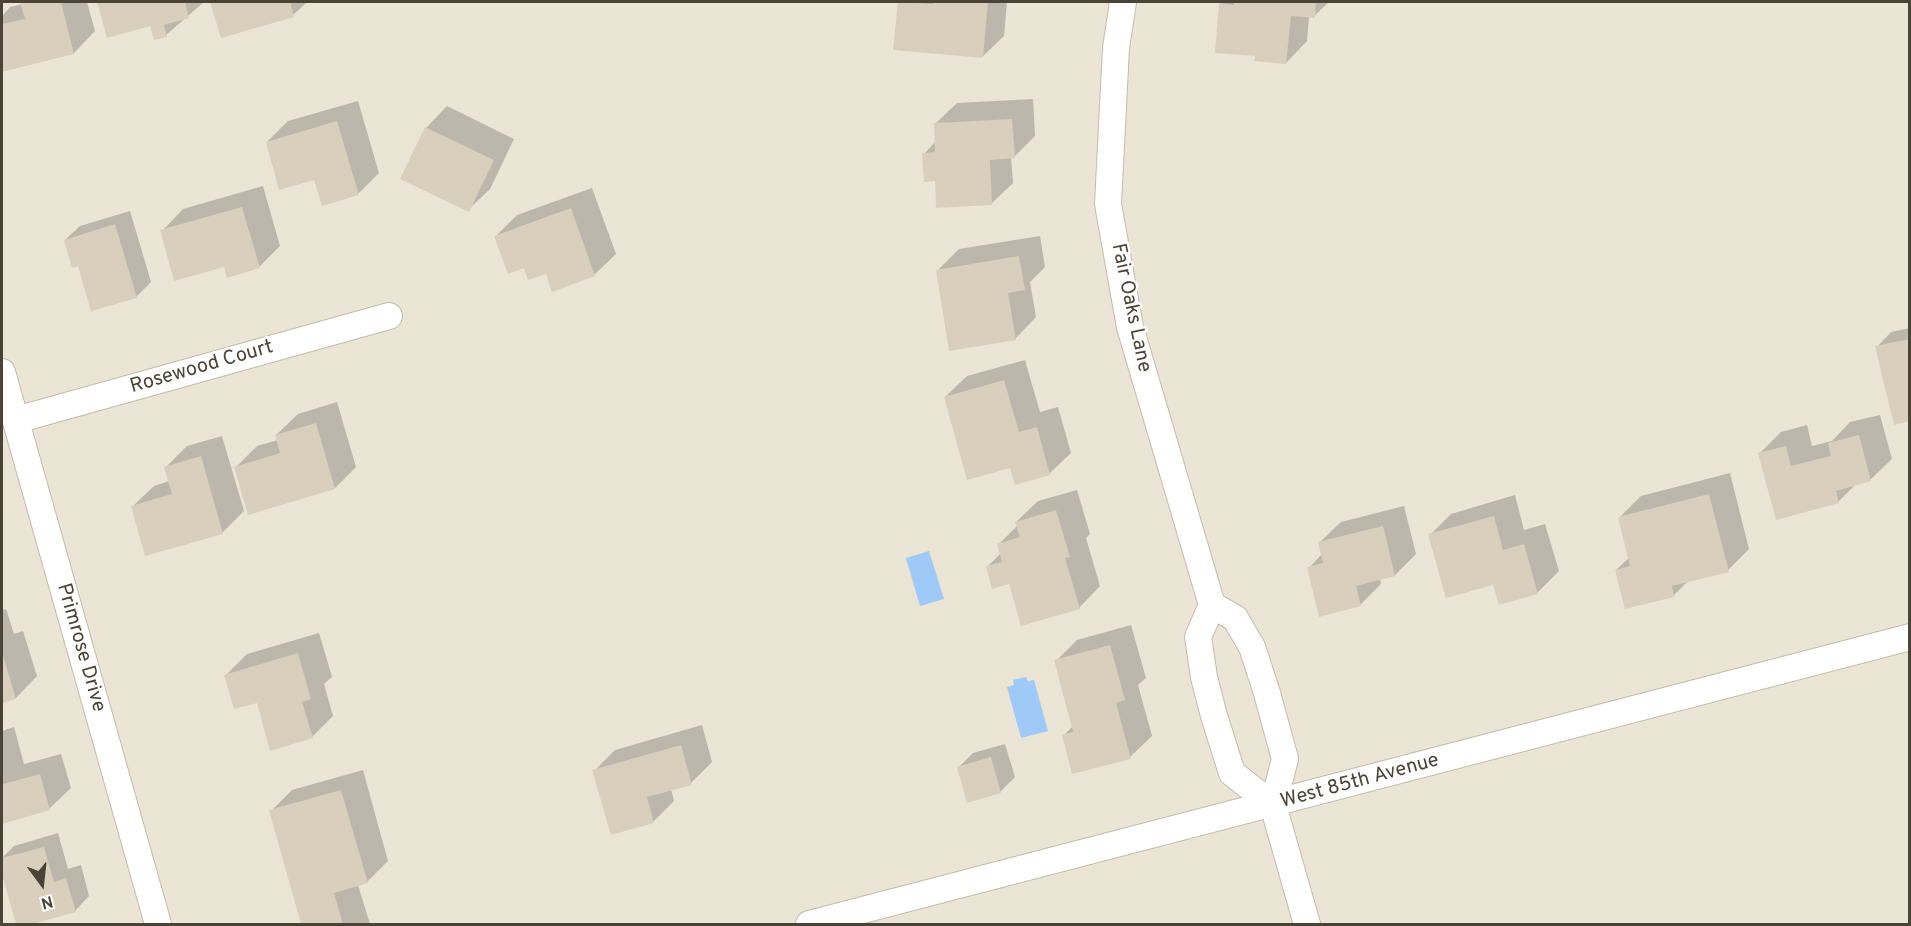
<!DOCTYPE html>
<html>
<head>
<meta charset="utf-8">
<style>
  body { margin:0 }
  #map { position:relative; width:1911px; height:926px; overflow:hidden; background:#f5f3e8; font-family:Overpass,sans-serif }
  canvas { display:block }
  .frame { position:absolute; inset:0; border:3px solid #494436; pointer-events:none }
  .north { position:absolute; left:12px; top:854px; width:60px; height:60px; -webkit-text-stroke:4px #fff; paint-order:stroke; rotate:165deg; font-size:16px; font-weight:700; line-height:24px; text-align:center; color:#494436 }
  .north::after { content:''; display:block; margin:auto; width:21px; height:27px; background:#494436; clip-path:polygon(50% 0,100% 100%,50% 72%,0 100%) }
</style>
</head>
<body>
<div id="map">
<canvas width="1911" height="926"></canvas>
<div class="frame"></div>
<div class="north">N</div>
</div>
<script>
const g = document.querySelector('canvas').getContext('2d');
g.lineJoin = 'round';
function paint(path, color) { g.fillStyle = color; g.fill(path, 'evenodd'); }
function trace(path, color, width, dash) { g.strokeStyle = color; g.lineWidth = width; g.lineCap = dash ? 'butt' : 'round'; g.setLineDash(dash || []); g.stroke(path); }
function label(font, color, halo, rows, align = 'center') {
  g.font = font + ' Overpass,sans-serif'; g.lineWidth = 5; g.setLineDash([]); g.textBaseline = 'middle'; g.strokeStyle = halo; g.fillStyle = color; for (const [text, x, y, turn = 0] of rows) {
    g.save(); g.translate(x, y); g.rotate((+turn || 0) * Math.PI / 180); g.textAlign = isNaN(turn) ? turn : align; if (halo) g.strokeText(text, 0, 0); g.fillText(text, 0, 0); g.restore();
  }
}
paint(new Path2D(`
  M2,2h1907v922h-1907z`), '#eae5d5');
paint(new Path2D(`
  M929,551l15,48 -24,7 -14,-48z
  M1026,677l2,4 6,-1 14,51 -27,7 -14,-51 7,-2 -1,-5z`), '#9fcaf7');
paint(new Path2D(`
  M22,2h65l8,29 -21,22 -72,18v-55l8,-9 13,-3z
  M99,2h105l-38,33 -15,-11 -43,13z
  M212,2h95l-14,13 -71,21z
  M899,2h108l-3,34 -22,21 -87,-8z
  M1223,2h106l-15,14h-5l-2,25 -21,22 -29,-8 -36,-51z
  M1033,99l2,37 -21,21h-3l2,26 -22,21 -55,-24 -12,-26 12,-13 -1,-17 22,-21z
  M358,101l21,72 -21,21 -43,-16 -48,-36 21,-21z
  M447,106l67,33 -24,50 -22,21 -66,-32 24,-50z
  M263,186l17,60 -21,21 -34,-2 -63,-34 21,-22z
  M592,188l24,66 -22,21 -47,-3 -22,-6 -29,-30 21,-21z
  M130,211l21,71 -14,14 -45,13 -13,-45 -14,-24 15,-14z
  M1040,236l5,31 -15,15 6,35 -21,22 -77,-69 21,-21z
  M1910,328v92l-33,-73 14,-15z
  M1025,360l15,52 18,-5 13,46 -22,21 -38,-8 -66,-69 22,-21z
  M337,402l19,65 -21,21 -99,-21 21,-21 21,-6 -2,-5 22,-21z
  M1880,415l12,44 -22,21 -13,3 -19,19 -78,-49 21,-21 26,-7 5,21 20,-5 18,-19z
  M222,436l22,75 -22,22 -90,-26 22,-21 15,-5 -3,-14 21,-21z
  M1730,473l19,76 -21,21 -39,10 -15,15 -58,-25 14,-13 -10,-40 21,-21z
  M1077,490l13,44 -4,4 14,48 -21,22 -69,-26 -23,-15 14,-14 -2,-9 18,-18 -1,-4 22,-21z
  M1515,495l9,35 21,-6 14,47 -22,22 -43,-10 -64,-48 21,-21z
  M1404,506l12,48 -21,21 -15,4 1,5 -21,21 -51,-37 13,-14 -3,-11 22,-21z
  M6,609l8,25 9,-3 14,45 -21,22 -14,4v-92z
  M1131,625l15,53 -8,7 14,51 -22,21 -67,-21 10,-10 -17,-65 21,-21z
  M319,633l13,44 -8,7 9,32 -21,21 -86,-62 21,-21z
  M702,725l10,37 -21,21 -20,6 3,12 -21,21 -59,-51 21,-21z
  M14,727l10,37 37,-10 10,34 -22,21 -47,14v-92z
  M1005,744l10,33 -15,15 -42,-24 15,-15z
  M363,770l25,91 -21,21 -9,3 12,39h-67l-32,-113 21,-21z
  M58,833l10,36 13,-4 8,31 -14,15 -49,13h-9l-15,-56v-10l12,-12z`), '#0003');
paint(new Path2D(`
  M20,2h41l13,52 -72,18v-48l23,-5z
  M97,2h88l4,16 -25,7 3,12 -13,3 -4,-14 -43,12z
  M210,2h80l4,15 -73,21z
  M898,2l35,2v-2h55l-5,56 -90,-8z
  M1234,2h82l-1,16 -24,-2 -5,48 -32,-3 1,-5 -40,-3 4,-50 15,2z
  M1012,119l3,39 -25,2 2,45 -56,3 -1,-27 -11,1 -2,-29 13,-1 -1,-29z
  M337,121l22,74 -37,11 -8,-26 -35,10 -13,-48z
  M425,127l69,33 -25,52 -69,-33z
  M242,207l18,61 -33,10 -3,-11 -50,14 -14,-51z
  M571,208l24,68 -43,16 -6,-18 -18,6 -4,-12 -16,6 -14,-38z
  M115,224l22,74 -46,13 -13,-45 -6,2 -8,-28z
  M1019,256l6,34 -17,3 8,47 -67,11 -13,-81z
  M1910,339v82l-16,4 -19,-79z
  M1004,380l15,52 18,-5 13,48 -35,10 -5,-17 -43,12 -23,-83z
  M316,423l19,66 -87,26 -14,-48 46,-14 -5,-18z
  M1859,435l12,46 -35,10 3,12 -63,17 -18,-67 28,-7 5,20 40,-10 -3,-13z
  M201,456l22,78 -78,22 -14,-50 41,-12 -8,-27z
  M1709,494l20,78 -57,14 2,11 -49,12 -10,-39 15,-4 -12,-49z
  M1056,510l14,47 -5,1 15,51 -59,17 -12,-42 -17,5 -6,-23 16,-4 -5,-18 23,-7 -5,-15z
  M1494,516l9,34 21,-6 14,50 -39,11 -6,-20 -47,13 -18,-64z
  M1383,526l12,50 -39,10 5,20 -42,11 -12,-50 16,-4 -5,-21z
  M1110,645l15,55 -9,3 15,56 -59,15 -10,-39 11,-3 -19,-72z
  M2,652l14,47 -14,4z
  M298,653l13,46 -9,3 11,36 -43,13 -13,-48 -23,6 -10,-34z
  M681,745l11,40 -45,12 7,26 -43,12 -19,-65z
  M991,757l10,36 -34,10 -10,-36z
  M40,774l10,36 -48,14v-44l1,4z
  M341,790l27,93 -34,10 9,31h-42l-32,-114z
  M44,847l10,35 12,-4 10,34 -44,12h-16l-14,-50v-16z`), '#d8d0bc');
const minor = new Path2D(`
  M1123,2l-7,46 -8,156 22,123 82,278 -14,32 6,40 10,39 18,57 41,32
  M2,372l156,552
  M16,420l373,-104
  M1212,605l23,13 17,29 15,46 18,66 -12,46
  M1273,805l34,119
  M809,924l1101,-287`);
trace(minor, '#c2bca9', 28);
trace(minor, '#fff', 26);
label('20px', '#494436', '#fff', [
  ["Fair Oaks Lane",1130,308,78],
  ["Rosewood Court",202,368,-16],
  ["Primrose Drive",80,648,74],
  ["West 85th Avenue",1360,782,-15]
]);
</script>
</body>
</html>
